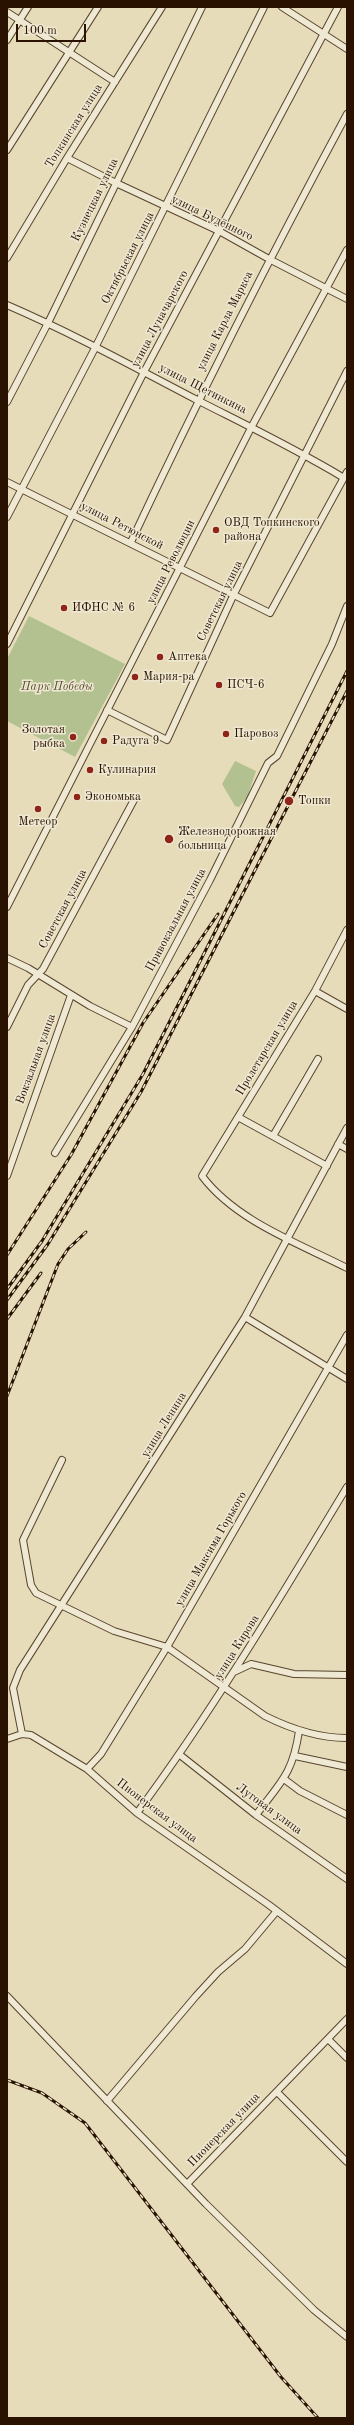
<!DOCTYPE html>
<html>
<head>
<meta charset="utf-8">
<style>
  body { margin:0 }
  #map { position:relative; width:354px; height:2425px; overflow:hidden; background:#e6dcb9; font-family:"Old Standard TT",serif }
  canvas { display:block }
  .frame { position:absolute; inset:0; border:8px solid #291300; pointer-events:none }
  .scale { position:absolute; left:16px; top:24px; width:70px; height:18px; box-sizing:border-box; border:2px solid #291300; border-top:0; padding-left:5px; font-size:12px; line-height:14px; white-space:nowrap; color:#291300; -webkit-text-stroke:3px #efe8d2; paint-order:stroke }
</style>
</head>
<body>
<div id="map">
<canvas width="354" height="2425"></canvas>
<div class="frame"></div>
<div class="scale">100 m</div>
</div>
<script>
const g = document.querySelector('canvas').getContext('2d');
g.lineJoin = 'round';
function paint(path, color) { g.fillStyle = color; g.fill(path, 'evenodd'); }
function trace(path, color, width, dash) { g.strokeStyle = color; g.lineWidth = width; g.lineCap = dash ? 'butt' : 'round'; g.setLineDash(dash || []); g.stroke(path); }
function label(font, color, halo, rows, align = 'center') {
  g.font = font + ' "Old Standard TT",serif'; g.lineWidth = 3; g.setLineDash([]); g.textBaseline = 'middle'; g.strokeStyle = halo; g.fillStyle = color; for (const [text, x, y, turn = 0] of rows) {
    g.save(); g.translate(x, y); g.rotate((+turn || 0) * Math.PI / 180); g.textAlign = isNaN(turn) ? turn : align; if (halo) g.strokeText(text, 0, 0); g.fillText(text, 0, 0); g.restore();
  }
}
paint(new Path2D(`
  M29,616l96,48 -50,93 -68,-36v-62z
  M235,761l21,10 -9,27 -8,9 -4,-1 -13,-22z`), '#b3c191');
const minor = new Path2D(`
  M282,7l65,42
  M7,12l108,70
  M7,40l21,-33
  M7,150l91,-143
  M67,158l49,25 103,48 50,28 78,40
  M7,258l60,-100 95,-151
  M7,305c65,28 127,62 190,95 49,25 99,49 147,78
  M7,402l41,-79 154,-316
  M7,482l263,131 77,-141
  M7,517l88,-169 169,-341
  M131,542c68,-145 140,-287 216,-428
  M7,644l137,-272 194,-365
  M107,710l60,30 66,-144 114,-225
  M7,907l245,-481 95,-176
  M347,930l-32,61 -113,185c34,45 96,67 145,92
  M7,958l21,10 62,38 42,21
  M315,991l32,18
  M7,1027l21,-42 15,-16 92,-171
  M238,1117l89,49
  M273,1136l45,-77
  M338,1144l9,5
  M55,1153l77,-126 78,-147 58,-117 9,-7 55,-112 15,-38
  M7,1176l64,-181
  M245,1317l102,62
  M62,1460l-39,80 8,45 5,8 78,38 53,16 98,69c26,13 53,22 82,22
  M234,1672l17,-8 43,10 53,1
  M22,1734l-9,-46 7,-18 225,-353 102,-189
  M7,1739l15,-5 9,1 56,34 50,44 132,92 78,59
  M180,1755l76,60 91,64
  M295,1756l52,11
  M87,1769l14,-15 66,-107 180,-312
  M284,1779l16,12 47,24
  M137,1813c77,-104 143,-215 210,-326
  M256,1815c25,-33 37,-42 43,-84
  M7,1996l199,208 108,106 33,27
  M328,2039l19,19
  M277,2092l70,70
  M107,2101l89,-105 22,-24 27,-23 31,-37
  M187,2184l160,-165`);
trace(minor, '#58452e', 8);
trace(minor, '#efe8d2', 6);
const rail = new Path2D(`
  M7,1255l64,-100 72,-132 75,-109
  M7,1289l35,-48 101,-167 204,-403
  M7,1300l41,-56 93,-152 206,-401
  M7,1319l34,-46
  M7,1396l51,-132 10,-15 18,-17
  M7,2080l35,13 43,30 196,254 37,41`);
trace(rail, '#291300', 3);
trace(rail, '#efe8d2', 1.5, [4.5]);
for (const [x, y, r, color] of [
  [216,530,4,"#8f2418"],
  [64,608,4,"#8f2418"],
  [160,657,4,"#8f2418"],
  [135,677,4,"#8f2418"],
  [219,685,4,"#8f2418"],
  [226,734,4,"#8f2418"],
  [73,737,4,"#8f2418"],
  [104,741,4,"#8f2418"],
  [90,770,4,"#8f2418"],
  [77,797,4,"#8f2418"],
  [289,801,5,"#8f2418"],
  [38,809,4,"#8f2418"],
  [169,839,5,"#8f2418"]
]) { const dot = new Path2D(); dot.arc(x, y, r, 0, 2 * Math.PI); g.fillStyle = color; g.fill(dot); trace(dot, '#efe8d2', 1.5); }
label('12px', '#291300', '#efe8d2', [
  ["Топкинская улица",74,126,-58],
  ["Кузнецкая улица",95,200,-64],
  ["улица Будённого",212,218,26],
  ["Октябрьская улица",128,258,-63],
  ["улица Луначарского",160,319,-62],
  ["улица Карла Маркса",225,321,-63],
  ["улица Щетинкина",203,389,27],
  ["улица Ретюнской",122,526,27],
  ["улица Революции",171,562,-63],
  ["Советская улица",220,601,-64],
  ["Советская улица",63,909,-62],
  ["Привокзальная улица",176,920,-62],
  ["Пролетарская улица",267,1048,-59],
  ["Вокзальная улица",36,1059,-70],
  ["улица Ленина",164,1425,-58],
  ["улица Максима Горького",211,1549,-60],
  ["улица Кирова",237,1647,-58],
  ["Луговая улица",269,1809,36],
  ["Пионерская улица",157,1811,37],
  ["Пионерская улица",224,2130,-46]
]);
label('12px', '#291300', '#efe8d2', [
  ["ОВД Топкинского",224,523],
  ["района",224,537],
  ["ИФНС № 6",72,608],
  ["Аптека",168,657],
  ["Мария-ра",143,677],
  ["ПСЧ-6",227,685],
  ["Золотая",65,730,"right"],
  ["рыбка",65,744,"right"],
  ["Паровоз",234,734],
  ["Радуга 9",112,741],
  ["Кулинария",98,770],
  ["Экономька",85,797],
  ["Топки",298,801],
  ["Метеор",38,822,"center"],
  ["Железнодорожная",178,832],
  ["больница",178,846]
], 'left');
label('italic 12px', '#595033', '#efe8d2', [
  ["Парк Победы",57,687]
]);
</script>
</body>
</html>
